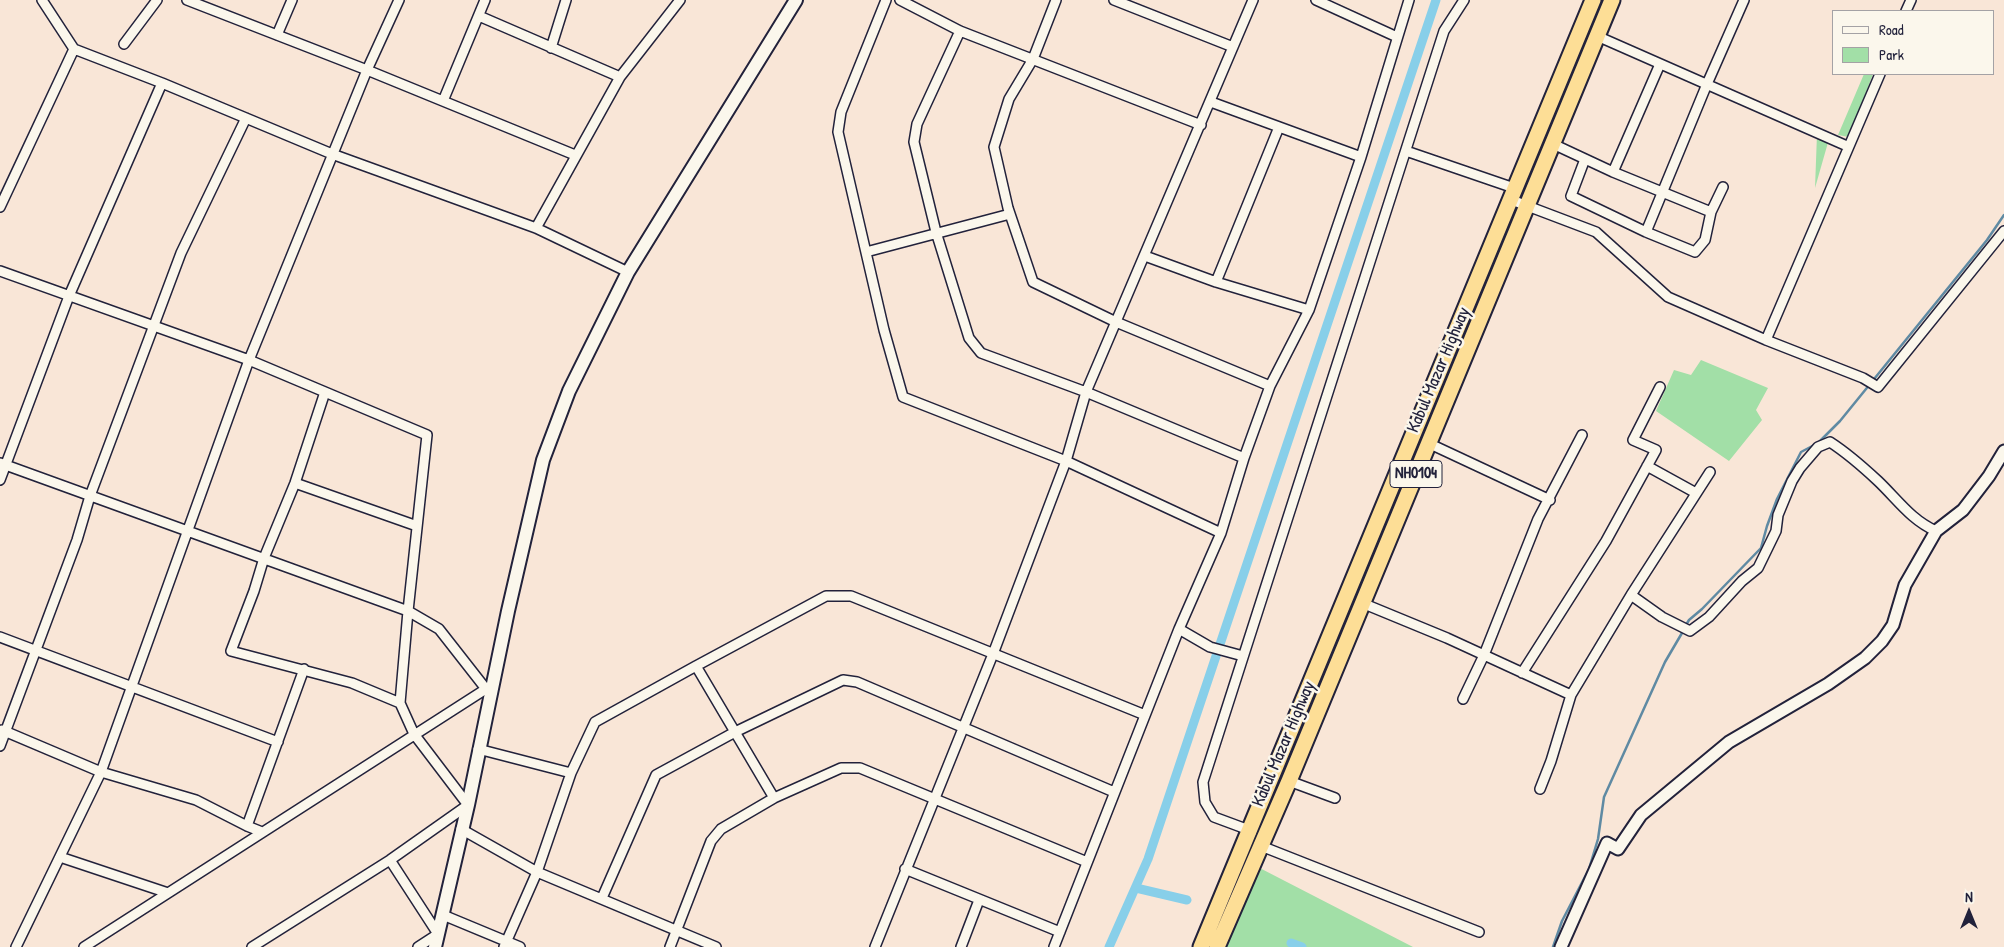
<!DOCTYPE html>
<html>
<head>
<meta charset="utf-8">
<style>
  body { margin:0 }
  #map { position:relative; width:2004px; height:947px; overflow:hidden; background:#f9e6d7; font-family:"Patrick Hand",sans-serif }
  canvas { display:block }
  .legend { position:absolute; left:1832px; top:10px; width:162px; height:65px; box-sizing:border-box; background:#fbf7ec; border:1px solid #a4a2a5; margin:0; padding:6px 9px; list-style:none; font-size:15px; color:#22223b }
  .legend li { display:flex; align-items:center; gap:10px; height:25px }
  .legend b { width:25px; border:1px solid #a4a2a5 }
  .north { position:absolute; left:1944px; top:887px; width:50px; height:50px; -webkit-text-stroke:4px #fbf7ec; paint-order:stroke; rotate:0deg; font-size:14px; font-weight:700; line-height:20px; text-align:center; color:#22223b }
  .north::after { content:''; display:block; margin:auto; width:18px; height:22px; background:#22223b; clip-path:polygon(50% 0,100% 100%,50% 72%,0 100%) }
</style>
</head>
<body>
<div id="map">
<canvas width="2004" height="947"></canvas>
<ul class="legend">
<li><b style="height:6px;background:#fbf7ec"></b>Road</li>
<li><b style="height:14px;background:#a2dfa7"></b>Park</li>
</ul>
<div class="north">N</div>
</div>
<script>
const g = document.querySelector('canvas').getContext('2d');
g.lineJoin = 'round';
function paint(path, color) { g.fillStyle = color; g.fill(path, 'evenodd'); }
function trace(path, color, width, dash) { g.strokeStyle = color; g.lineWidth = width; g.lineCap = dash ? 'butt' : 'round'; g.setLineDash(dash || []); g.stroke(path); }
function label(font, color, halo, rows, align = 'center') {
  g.font = font + ' "Patrick Hand",sans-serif'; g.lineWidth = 5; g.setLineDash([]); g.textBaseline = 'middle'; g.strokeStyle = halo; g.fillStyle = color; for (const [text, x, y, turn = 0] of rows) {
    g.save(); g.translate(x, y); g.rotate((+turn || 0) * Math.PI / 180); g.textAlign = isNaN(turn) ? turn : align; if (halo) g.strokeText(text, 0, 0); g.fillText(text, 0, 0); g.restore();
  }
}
paint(new Path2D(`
  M1864,74h9l-24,63 -11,-2z
  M1817,134l12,5 -14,49z
  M1701,360l67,28 -12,22 6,10 -33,41 -73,-50 18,-41 17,5z
  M1250,863l163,84h-196z`), '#a2dfa7');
trace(new Path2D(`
  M1686,625l3,-5 13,-11 59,-61 6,-22 10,-27 24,-47 17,-9 22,-22 147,-181 17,-25
  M1553,947l9,-26 27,-52 9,-30 6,-42 61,-135 17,-29`), '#5f8aa3', 2.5);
trace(new Path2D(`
  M1136,888l51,12
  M1291,943l11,4
  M1109,947l39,-88 288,-859`), '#88cfe9', 9);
const minor = new Path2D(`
  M42,0l32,49
  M187,0l180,70 208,85
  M886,0l-45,112 -3,20 46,198 19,67 163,64 155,72
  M900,0l60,31 241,94
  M1056,0l-23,59 -24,40 -15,48 14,61 25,74 83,40 154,64
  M1114,0l119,47
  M1316,0l81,37
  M1906,11l5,-11
  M479,16l141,61
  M960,31l-43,93 -3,18 22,90 33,106 12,15 105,39 158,66
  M277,35l15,-35
  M1597,36l250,110
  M124,44l33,-44
  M551,48l15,-48
  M443,101l42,-101
  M1211,102l150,55
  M1553,144l60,28 98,40
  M1406,151l108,37
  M1585,159l-14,37 75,36 49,20 10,-12 6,-28 12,-25
  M1613,172l47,-108
  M1509,199l87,33 72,65 98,43 97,38 15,9 126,-156
  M0,207l74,-158 88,34 170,71 204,74 92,44
  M536,228l84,-151 60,-77
  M1646,232l61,-148 37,-84
  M866,252l144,-38
  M1145,256l71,26 93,28
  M0,271l249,89 178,75 -19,176 -8,92 14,31 54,71 -78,55 -138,87
  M1216,282l63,-155
  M1766,340l114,-266
  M325,392l-30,91 -31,75 -10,33 -23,60 121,32 48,20
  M1428,443l122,57
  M0,463l408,148 31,18 47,60
  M1647,466l49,27
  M0,480l69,-184 93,-213
  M295,483l122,43
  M1631,595l31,22 28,14 19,-14 33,-36 16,-13 18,-37 2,-16 14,-34 8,-13 18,-21 12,-5c17,11 33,25 48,39 19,18 33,39 58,50
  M1362,603l85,35 124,57
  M1179,629l31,18 33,9
  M0,637l278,105
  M1522,673l84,-132 50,-91 -23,-10 27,-53
  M1463,699l21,-44 54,-136 44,-84
  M2,730l99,42 95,28 51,26 15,6
  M0,746l77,-206 13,-44 91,-243 65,-135
  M478,749l93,24
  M1289,781l46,17
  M1540,789l11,-28 20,-66 60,-100 79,-123
  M774,798l67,-30h19l227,94
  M247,826l57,-157
  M461,829l76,43 179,75
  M1251,833l-2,-3 -35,-13 -9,-15 -2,-20 241,-751 20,-31
  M1259,844l2,2 218,86
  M60,857l108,36
  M390,860l48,74 -20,13
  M905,869l155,63
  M602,898l54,-123 79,-43 108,-52 14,2 257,110
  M443,915l77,32
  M16,947l85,-175 148,-412 118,-290 32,-70
  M84,947l405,-260
  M504,947l33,-75 34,-99 24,-51 101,-56
  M670,947l41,-106 10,-12 53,-31 -78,-132 130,-70h25l294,119
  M875,947l118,-293 73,-193 20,-69 167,-392
  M961,947l18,-47
  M1054,947l125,-318 42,-96 23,-75 26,-72 39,-76 52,-153 48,-157`);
const tertiary = new Path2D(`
  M1561,947l46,-104 11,6 23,-34 88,-73 99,-58 37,-26 17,-17 11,-16 12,-40 31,-54 27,-21 26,-34 15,-25`);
const secondary = new Path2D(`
  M435,947l33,-142 40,-194 35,-151 26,-69 59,-119 168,-272`);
const trunk = new Path2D(`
  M1201,947l392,-947
  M1217,947l72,-166 323,-781`);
trace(minor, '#22223b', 12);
trace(tertiary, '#22223b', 15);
trace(secondary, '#22223b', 16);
trace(trunk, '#22223b', 19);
trace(minor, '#fbf7ec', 9);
trace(tertiary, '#fbf7ec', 11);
trace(secondary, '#fbf7ec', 12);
trace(trunk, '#fdde96', 15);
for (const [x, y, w] of [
  [1416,474,52]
]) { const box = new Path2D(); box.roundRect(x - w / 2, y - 13.5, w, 27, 4); g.fillStyle = '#fbf7ec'; g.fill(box); trace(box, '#22223b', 1); }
label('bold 16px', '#22223b', null, [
  ["NH0104",1416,474]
]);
label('18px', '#22223b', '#fbf7ec', [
  ["Kabul Mazar Highway",1439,370,-67],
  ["Kabul Mazar Highway",1284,744,-67]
]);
</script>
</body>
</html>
